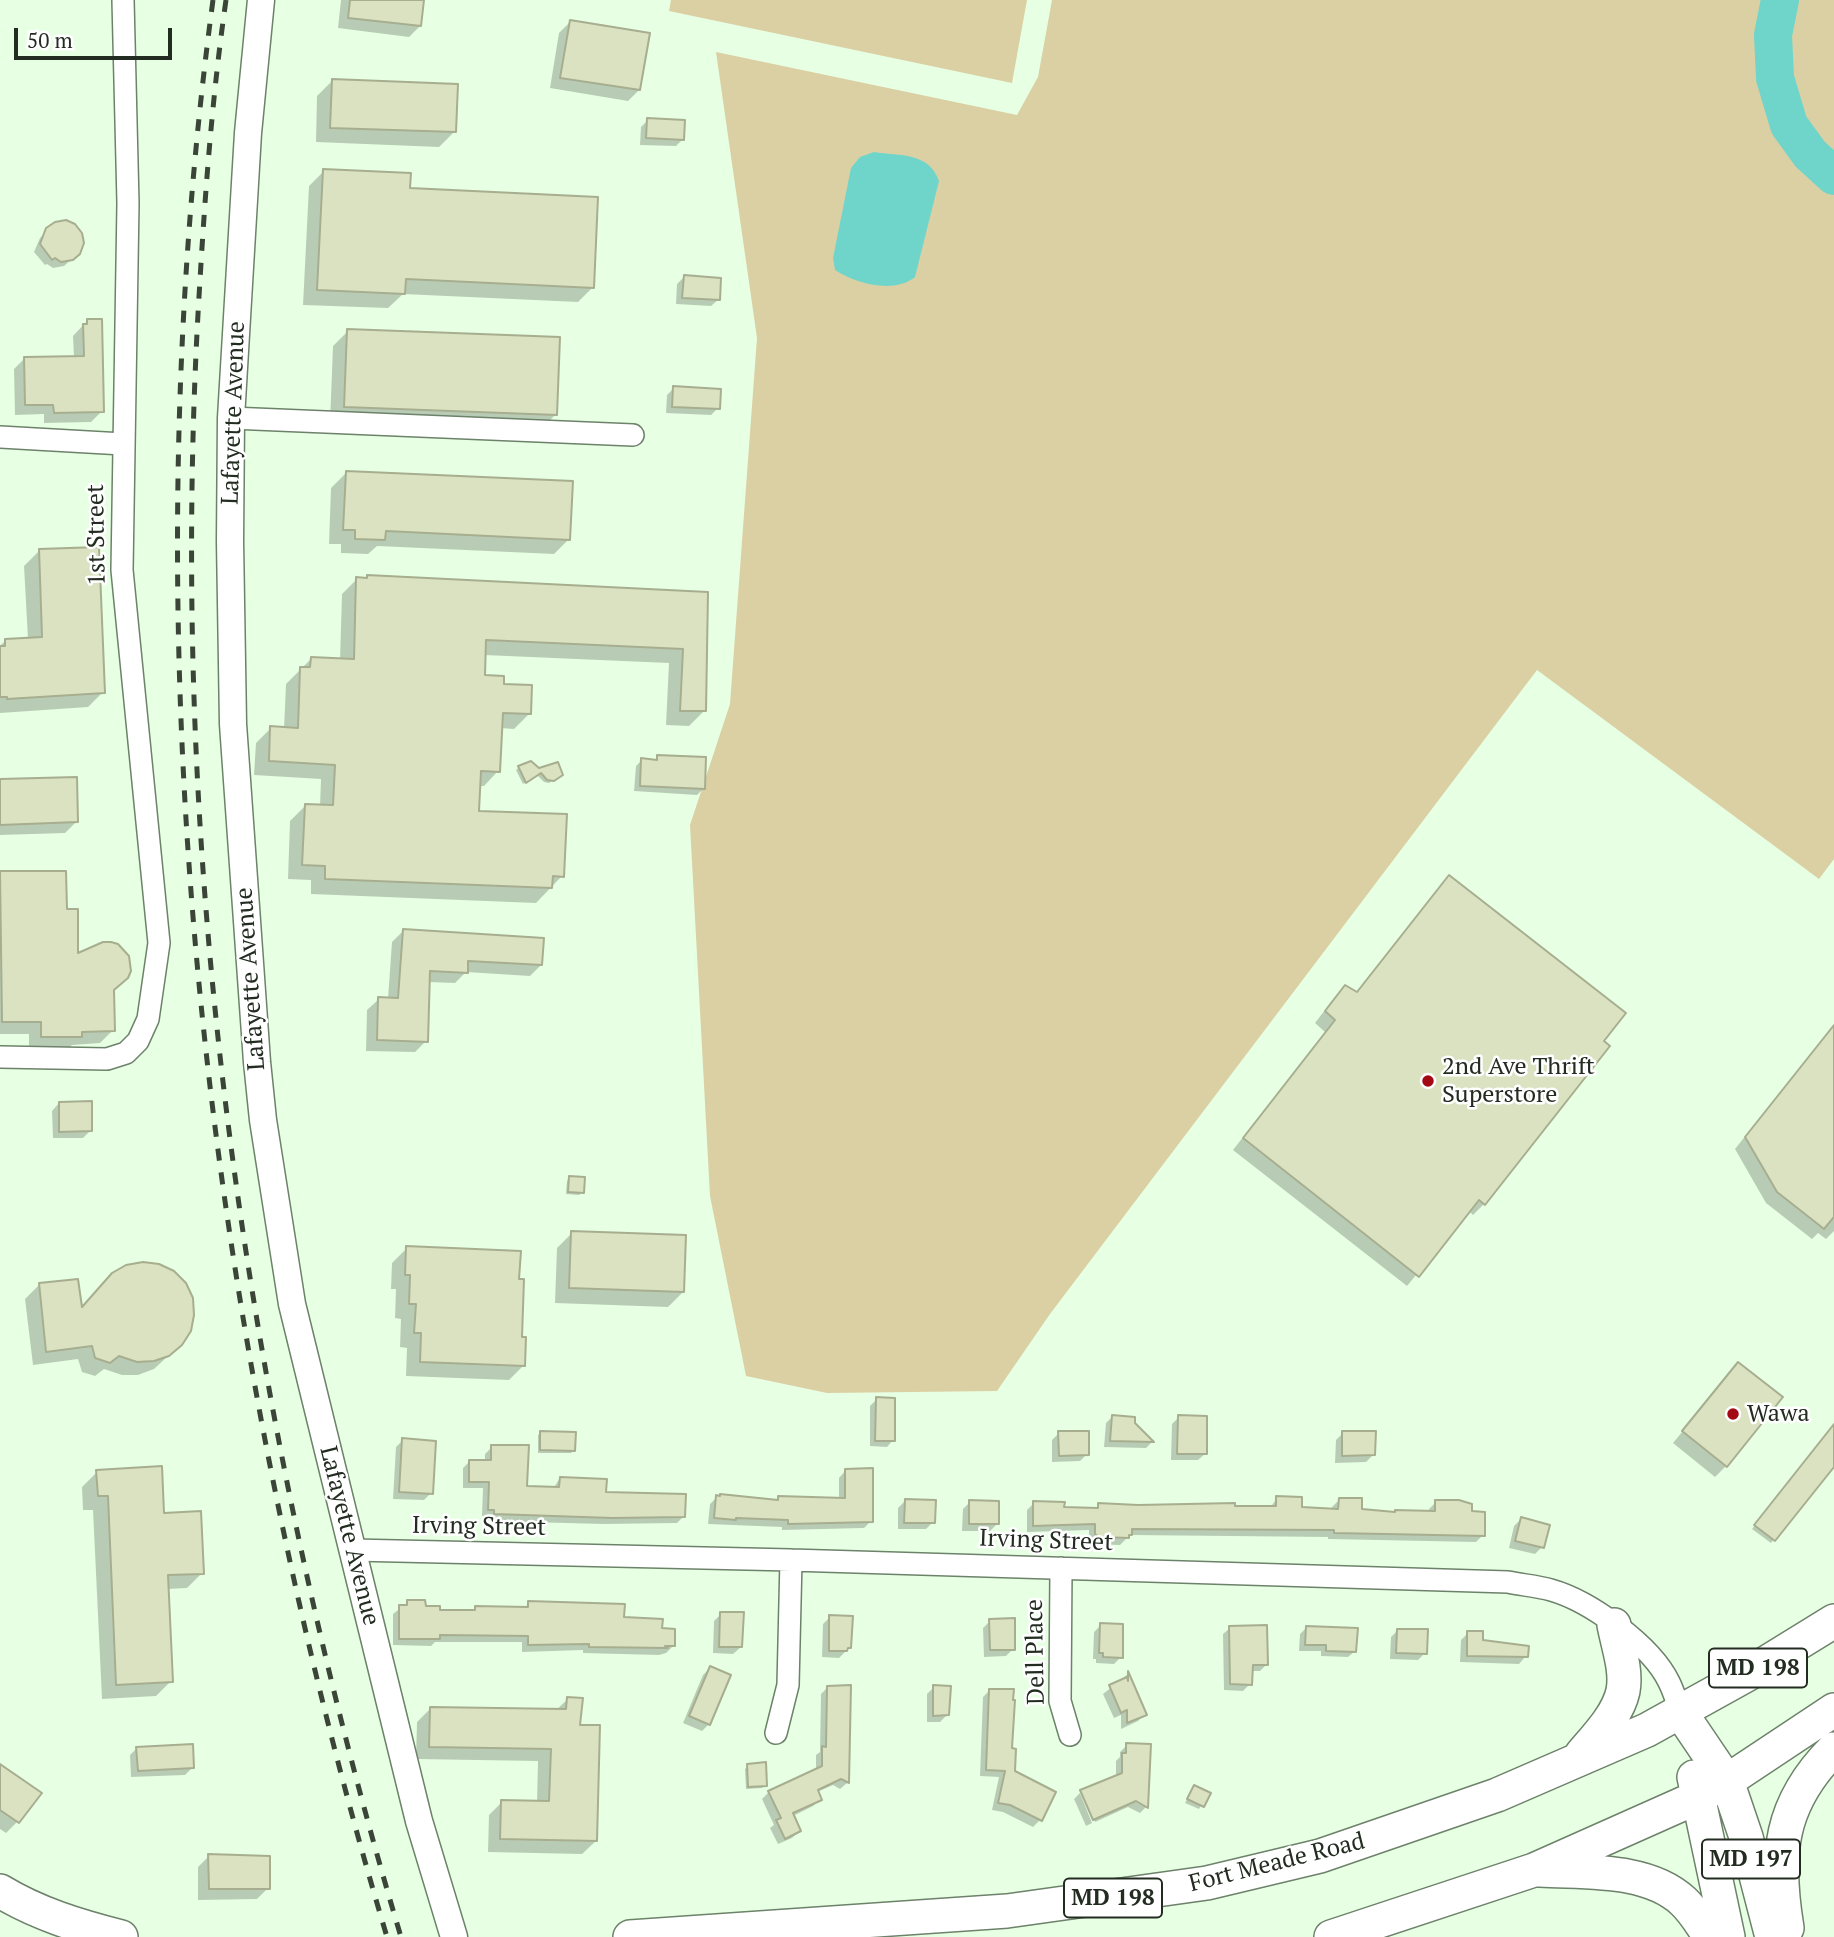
<!DOCTYPE html>
<html>
<head>
<meta charset="utf-8">
<style>
  body { margin:0 }
  #map { position:relative; width:1834px; height:1937px; overflow:hidden; background:#e7ffe3; font-family:"PT Serif",serif }
  canvas { display:block }
  .scale { position:absolute; left:14px; top:28px; width:158px; height:32px; box-sizing:border-box; border:4px solid #232c21; border-top:0; padding-left:9px; font-size:21px; line-height:24px; white-space:nowrap; color:#232c21; -webkit-text-stroke:5px #fff; paint-order:stroke }
</style>
</head>
<body>
<div id="map">
<canvas width="1834" height="1937"></canvas>
<div class="scale">50 m</div>
</div>
<script>
const g = document.querySelector('canvas').getContext('2d');
g.lineJoin = 'round';
function paint(path, color) { g.fillStyle = color; g.fill(path, 'evenodd'); }
function trace(path, color, width, dash) { g.strokeStyle = color; g.lineWidth = width; g.lineCap = dash ? 'butt' : 'round'; g.setLineDash(dash || []); g.stroke(path); }
function label(font, color, halo, rows, align = 'center') {
  g.font = font + ' "PT Serif",serif'; g.lineWidth = 5; g.setLineDash([]); g.textBaseline = 'middle'; g.strokeStyle = halo; g.fillStyle = color; for (const [text, x, y, turn = 0] of rows) {
    g.save(); g.translate(x, y); g.rotate((+turn || 0) * Math.PI / 180); g.textAlign = isNaN(turn) ? turn : align; if (halo) g.strokeText(text, 0, 0); g.fillText(text, 0, 0); g.restore();
  }
}
paint(new Path2D(`
  M671,0h356l-15,83 -343,-72z
  M1052,0h782v859l-15,20 -282,-209 -487,644 -53,77 -170,2 -81,-17 -36,-180 -20,-371 40,-121 27,-366 -41,-286 301,63 21,-38z`), '#dbd0a4');
paint(new Path2D(`
  M874,152c26,4 55,0 65,29l-24,96c-21,17 -58,7 -80,-7l-2,-12 18,-90 9,-11z`), '#6fd5ca');
paint(new Path2D(`
  M341,0h82l-3,26 -11,11 -71,-9z
  M570,22l69,68 -11,11 -78,-13 9,-55z
  M332,81l122,51 -15,15 -123,-5 1,-46z
  M648,120l35,19 -7,7 -36,-1 1,-18z
  M324,171l84,19 185,97 -15,15 -175,-8 -15,14 -85,-3 6,-119z
  M48,230l27,26 -11,10 -11,2 -6,-4 -2,1 -11,-13 6,-14z
  M684,277l35,22 -8,7 -35,-2 1,-20z
  M87,321l15,90 -11,11 -47,1v-9l-29,1 -1,-46 10,-10 50,-1 -1,-22z
  M348,331l208,83 -15,15 -211,-7 3,-76z
  M674,388l44,20 -7,7 -45,-2 1,-18z
  M346,473l223,66 -15,15 -177,-8 -9,8 -27,-1v-9h-12l2,-56z
  M39,551l64,141 -15,15 -88,6v-67l6,-6 22,-1 -4,-73z
  M357,579l349,14 -2,118 -15,15 -23,-1 3,-62 -185,-8 -1,21 19,10 27,28 -15,15 -14,-1 -2,43 -14,15h-5l-1,27 84,63 -26,27 -225,-9v-14l-23,-1 2,-58 15,-15h15l1,-27 -67,-4 2,-32 15,-15 13,1 2,-45 25,-25 29,1 2,-66z
  M658,757l45,32 -6,6 -63,-4 2,-25 6,-6 12,1z
  M519,767l20,3 18,8 -8,5 -5,-1 -7,-7 -14,9 -7,-14z
  M0,781l76,41 -11,11 -65,2z
  M0,873h65v38l11,44 51,22 -15,15 1,38 -13,13 -28,2 -5,4h-38v-15h-29z
  M1449,877l35,327 -11,11 -4,-4 -62,75 -174,-136 92,-118 -10,-9 19,-25 11,-11 11,6z
  M403,931l138,34 -11,11 -64,-4 -11,11 -27,-1 -2,59 -11,11 -49,-1 1,-41 12,-11h9l4,-57z
  M1834,1025v206l-8,8 -8,-6 -6,6 -46,-36 -31,-54z
  M59,1103l31,28 -7,7h-30l-1,-27z
  M570,1178l12,14 -3,3 -13,-1 1,-13z
  M572,1233l111,59 -15,15 -113,-4 2,-55z
  M407,1248l111,33 6,84 -15,15 -103,-4 1,-28 -7,-1 1,-28 -6,-1 1,-29h-5l1,-26z
  M39,1285l41,25 101,34 -27,25 -16,6h-16l-18,-6 -9,7 -13,-4 -4,-13 -45,6 -8,-66z
  M1738,1364l-12,102 -11,11 -42,-34z
  M877,1399l16,41 -6,7 -17,-1v-40z
  M1113,1416l20,8 19,18 -6,6 -42,-1 2,-24z
  M1179,1417l27,36 -8,7h-27l1,-36z
  M1834,1426v38l-63,79 -19,-14z
  M541,1432l33,18 -3,3h-33v-18z
  M1059,1433l28,21 -7,7 -28,1v-22z
  M1343,1433l30,22 -7,7 -31,1 1,-23z
  M403,1440l28,53 -7,7 -31,-1 3,-52z
  M492,1447l33,40 28,2 7,-11 124,38 -7,7 -73,1 -116,-3v-5h-6l1,-28h-20v-20l7,-7 15,1v-8z
  M846,1470l25,51 -7,7 -82,2v-3l-74,-3 2,-20 7,-7 59,4 3,-3 60,1v-21z
  M97,1472l66,43 39,58 -15,15 -20,1 4,92 -15,15 -54,3 -9,-189h-10l-1,-23z
  M1277,1498l23,11 32,1v-3l7,-7 21,11 33,2 2,-2 34,1v-3l7,-7 34,11 13,22 -7,7 -148,-3v-2l-198,-2 -10,10 -29,-1 -2,-3v-11l-62,2v-22l7,-7 29,6h32l4,-4 171,3z
  M905,1501l28,21 -7,7h-28v-21z
  M970,1502l27,22 -7,7h-28l1,-22z
  M1521,1519l21,28 -7,7 -26,-6 5,-22z
  M408,1602l30,10h34l4,-4 47,1 6,-6 93,16 38,10 13,17 -7,7 -7,2 -76,-2v-3l-61,2v-10h-87l-4,4 -38,-1v-31z
  M721,1614l20,33 -8,7 -20,-1 1,-32z
  M830,1617l20,30 -11,11 -17,-1 1,-33z
  M990,1621l23,28 -7,7 -22,1 -1,-29z
  M1101,1625l20,32 -7,7 -18,-1v-4h-3l1,-27z
  M1230,1628l36,37 -6,6h-9l-1,13 -7,7 -19,-1 -1,-56z
  M1306,1628l49,23 -7,6 -27,-1v-5h-22l1,-17z
  M1398,1630l27,23 -7,7 -28,-1 1,-22z
  M1468,1633l13,8 45,15 -7,8 -59,-2 1,-22z
  M710,1668l-1,56 -7,7 -19,-8 20,-48z
  M1128,1674l17,40 -7,7 -17,8v-14l-7,3 -11,-24z
  M828,1687h21l-2,96 -7,6 -7,-4 -16,7 3,7 -7,7 -20,10 6,15 -7,7 -14,6 -8,-16 4,-3 -12,-26 7,-7 47,-21v-16l4,-3 1,-58z
  M934,1687l14,27 -8,8h-13v-28z
  M990,1690l20,60 3,22 27,48 -7,7 -30,-15 -11,-2 7,-33 -19,-1 3,-79z
  M568,1699l10,28 18,114 -14,13 -94,-2 1,-37 13,-13 35,1 1,-42 -122,-2 1,-37 13,-13 125,2z
  M1127,1745l19,62 -6,6 -12,-6 -33,15 -12,-30h-3l36,-15v-16l4,-4v-5z
  M137,1748l55,20 -7,7 -54,2 -1,-22z
  M0,1766l17,56 -11,11 -6,-4z
  M748,1766l17,19 -3,3 -16,1 -1,-20z
  M1194,1787l15,6 -10,16 -14,-6z
  M1080,1793l12,30 -6,3 -12,-27z
  M209,1856l59,32 -11,11 -59,1v-33z`), '#0003');
trace(new Path2D(`
  M1780,0l-7,35 2,43 14,47 21,29 24,22`), '#6fd5ca', 38);
const building = new Path2D(`
  M350,0h74l-3,26 -73,-8z
  M570,20l80,13 -10,57 -80,-12z
  M332,79l126,5 -2,48 -126,-4z
  M647,118l38,2 -1,20 -38,-2z
  M323,169l88,4 -1,15 188,9 -4,91 -188,-9 -1,15 -88,-4z
  M66,220l9,4 7,9 2,10 -4,11 -7,6 -12,2 -6,-4 -3,2 -12,-16 6,-16 9,-6z
  M684,275l37,3 -1,22 -38,-2z
  M87,319h15l2,93 -50,1 -1,-8h-28l-1,-48 60,-1 -1,-32h4z
  M347,329l213,8 -3,78 -213,-8z
  M673,386l48,3 -1,20 -48,-2z
  M346,471l227,10 -3,59 -184,-9 -1,9 -30,-1v-9h-12z
  M99,547l6,146 -98,6v-2h-7v-51h5v-7l37,-2 -3,-88z
  M367,575l341,17 -2,119h-26l3,-62 -197,-9 -1,35 19,1v8l28,1 -1,29 -28,-1 -3,59 -19,-1 -2,40 88,3 -3,63 -11,-1 -1,12 -227,-9v-13l-23,-1 3,-61 28,1 2,-40 -66,-4 1,-35 28,2 2,-61h10l1,-10 43,2 2,-82 11,1z
  M657,755l49,2 -1,32 -65,-3 1,-28 16,2z
  M531,761l8,7 19,-6 5,13 -9,6 -7,-1 -6,-7 -15,10 -8,-17z
  M77,777l1,45 -78,3v-46z
  M0,871h66l1,38h11v44l25,-11h8l7,2 11,12 2,15 -3,7 -14,12 1,41 -33,1v5h-41v-15h-39z
  M1449,875l177,138 -22,28 6,5 -125,159 -6,-5 -60,77 -176,-139 92,-118 -10,-9 20,-26 12,7z
  M403,929l141,9 -2,27 -74,-4v12l-38,-2 -2,71 -51,-2 1,-43 20,1z
  M1834,1025v192l-10,12 -47,-37 -32,-55z
  M92,1101v30l-33,1v-30z
  M569,1176l16,1 -1,16 -16,-1z
  M571,1231l115,4 -2,57 -115,-4z
  M406,1246l115,5 -2,28h5l-2,58h4l-1,29 -105,-4 1,-29h-7l2,-29h-7l1,-29h-5z
  M143,1262l16,2 15,7 12,12 7,15 1,17 -3,16 -9,14 -13,11 -15,5 -17,1 -18,-6 -9,7 -15,-5 -3,-12 -46,6 -7,-69 39,-4 4,28 30,-34 14,-8z
  M1738,1362l45,35 -56,70 -45,-36z
  M876,1397l19,1v43h-20z
  M1112,1415l23,2v6l19,19 -44,-1z
  M1178,1415l29,1v38h-30z
  M1834,1424v43l-59,74 -21,-16z
  M540,1431l36,1 -1,19 -35,-1z
  M1058,1431h31v24l-30,1z
  M1342,1431h34l-1,24 -33,1z
  M402,1438l34,3 -3,53 -34,-2z
  M491,1445h38l-2,41 32,1 1,-10 47,2 -1,13 80,2 -1,23 -73,1 -118,-4v-4h-6l1,-28h-20v-22h22z
  M162,1466l2,47 37,-2 3,63 -36,1 5,107 -57,3 -8,-189h-10l-2,-26z
  M873,1468v54l-85,2v-4l-52,-2v2l-22,-2 2,-23 4,1v-2l58,6v-4l67,2v-29z
  M1276,1496l26,1v10l36,2 1,-11h23v11l33,3v-2l40,1v-11h24l13,4v7l13,1v24l-151,-3v-3l-202,-1v6h-3v3l-30,-1 -4,-3v-10l-62,2v-25l32,1 -1,5 34,1v-5l40,2 97,-2v3h41z
  M905,1499l31,1 -1,23h-31z
  M969,1500l30,1v23h-30z
  M1521,1517l29,8 -6,23 -29,-7z
  M407,1600h18l1,6h14v4h35v-4l53,1v-6l97,3 -1,13 39,2 -1,9 13,1v17h-10l3,2 -79,-1v-3l-61,1v-9l-88,-1v4h-41v-34h8z
  M720,1612h24l-2,35h-23z
  M829,1615l24,1 -2,32h-3l-1,3h-18z
  M1015,1618v32h-25l-1,-31z
  M1100,1623l23,1v34l-20,-1v-4h-4z
  M1267,1625l1,40h-15l-1,20 -22,-1 -1,-58z
  M1306,1626l52,2 -2,24 -30,-1v-6h-21z
  M1397,1629h31l-1,25 -31,-1z
  M1467,1631h16v9l46,6 -1,11 -61,-1z
  M710,1666l21,9 -21,50 -21,-9z
  M1128,1671l19,44 -20,8v-13l-6,3 -12,-28 18,-8 1,4z
  M851,1685l-2,98 -8,-4 -23,11 4,10 -29,13 8,18 -16,8 -9,-19 5,-2 -13,-27 54,-25v-20l4,1 1,-61z
  M933,1685l18,1 -2,29 -16,1z
  M989,1689h25l-1,11h2l-3,48 4,1 -1,22 41,21 -14,29 -32,-16 -12,-2 7,-32 -19,-1z
  M567,1697l16,1 -3,27h20l-3,116 -97,-2 1,-39 48,1 2,-52 -122,-2 1,-40 136,2z
  M1126,1743l25,1 -3,64 -12,-7 -43,19 -13,-30 42,-17v-20h4z
  M193,1744l1,24 -56,3 -2,-24z
  M766,1762l1,24 -19,1 -1,-23z
  M0,1764l42,29 -23,30 -19,-13z
  M1194,1785l17,8 -7,14 -17,-8z
  M208,1854l62,2v33h-61z`);
paint(building, '#dae2c1');
trace(building, '#a7ae8f', 2);
const minor = new Path2D(`
  M231,418l402,17
  M0,437l123,7
  M0,1057l107,2 19,-6 12,-12 10,-22 11,-76 -37,-373 6,-367 -5,-203
  M353,1550l438,10 717,22c14,3 29,4 43,8 39,11 100,55 118,92 5,10 8,21 12,31
  M1061,1568l-1,133 10,34
  M776,1733l12,-48 3,-125`);
const tertiary = new Path2D(`
  M261,0l-13,133 -17,285 -1,123 3,183 24,338 6,58 29,184 127,517 35,116`);
const primary = new Path2D(`
  M1681,1713l46,68 19,56 26,100
  M1581,1755c15,-18 37,-40 42,-64 4,-21 -5,-45 -9,-66
  M1694,1777l34,160
  M1540,1870c47,3 107,-2 143,31 11,10 19,24 27,36
  M0,1891c38,23 78,35 121,46
  M1787,1928c-12,-73 -8,-124 47,-179
  M630,1937l377,-26 200,-28 113,-27 177,-61 150,-65 101,-56 86,-53
  M1331,1937l203,-67 164,-73 29,-16 107,-71`);
trace(minor, '#6d826a', 24);
trace(tertiary, '#6d826a', 29);
trace(primary, '#6d826a', 36);
trace(minor, '#fff', 21);
trace(tertiary, '#fff', 26);
trace(primary, '#fff', 33);
trace(new Path2D(`
  M213,0c-86,641 -11,1319 174,1937
  M226,0c-15,104 -22,209 -28,314 -30,547 46,1098 203,1623`), '#3a4538', 5, [12, 12]);
for (const [x, y, r, color] of [
  [1428,1081,7,"#a30915"],
  [1733,1414,7,"#a30915"]
]) { const dot = new Path2D(); dot.arc(x, y, r, 0, 2 * Math.PI); g.fillStyle = color; g.fill(dot); trace(dot, '#fff', 2.5); }
for (const [x, y, w] of [
  [1758,1668,98],
  [1751,1859,98],
  [1113,1898,98]
]) { const box = new Path2D(); box.roundRect(x - w / 2, y - 19.5, w, 39, 5); g.fillStyle = '#fff'; g.fill(box); trace(box, '#232c21', 2); }
label('bold 23px', '#232c21', null, [
  ["MD 198",1758,1668],
  ["MD 197",1751,1859],
  ["MD 198",1113,1898]
]);
label('24px', '#232c21', '#fff', [
  ["Lafayette Avenue",234,413,-88],
  ["1st Street",97,535,-91],
  ["Lafayette Avenue",251,979,-94],
  ["Irving Street",479,1527,1],
  ["Lafayette Avenue",349,1536,76],
  ["Irving Street",1046,1541,2],
  ["Dell Place",1036,1652,-91],
  ["Fort Meade Road",1277,1863,-14]
]);
label('24px', '#232c21', '#fff', [
  ["2nd Ave Thrift",1442,1067],
  ["Superstore",1442,1095],
  ["Wawa",1747,1414]
], 'left');
</script>
</body>
</html>
